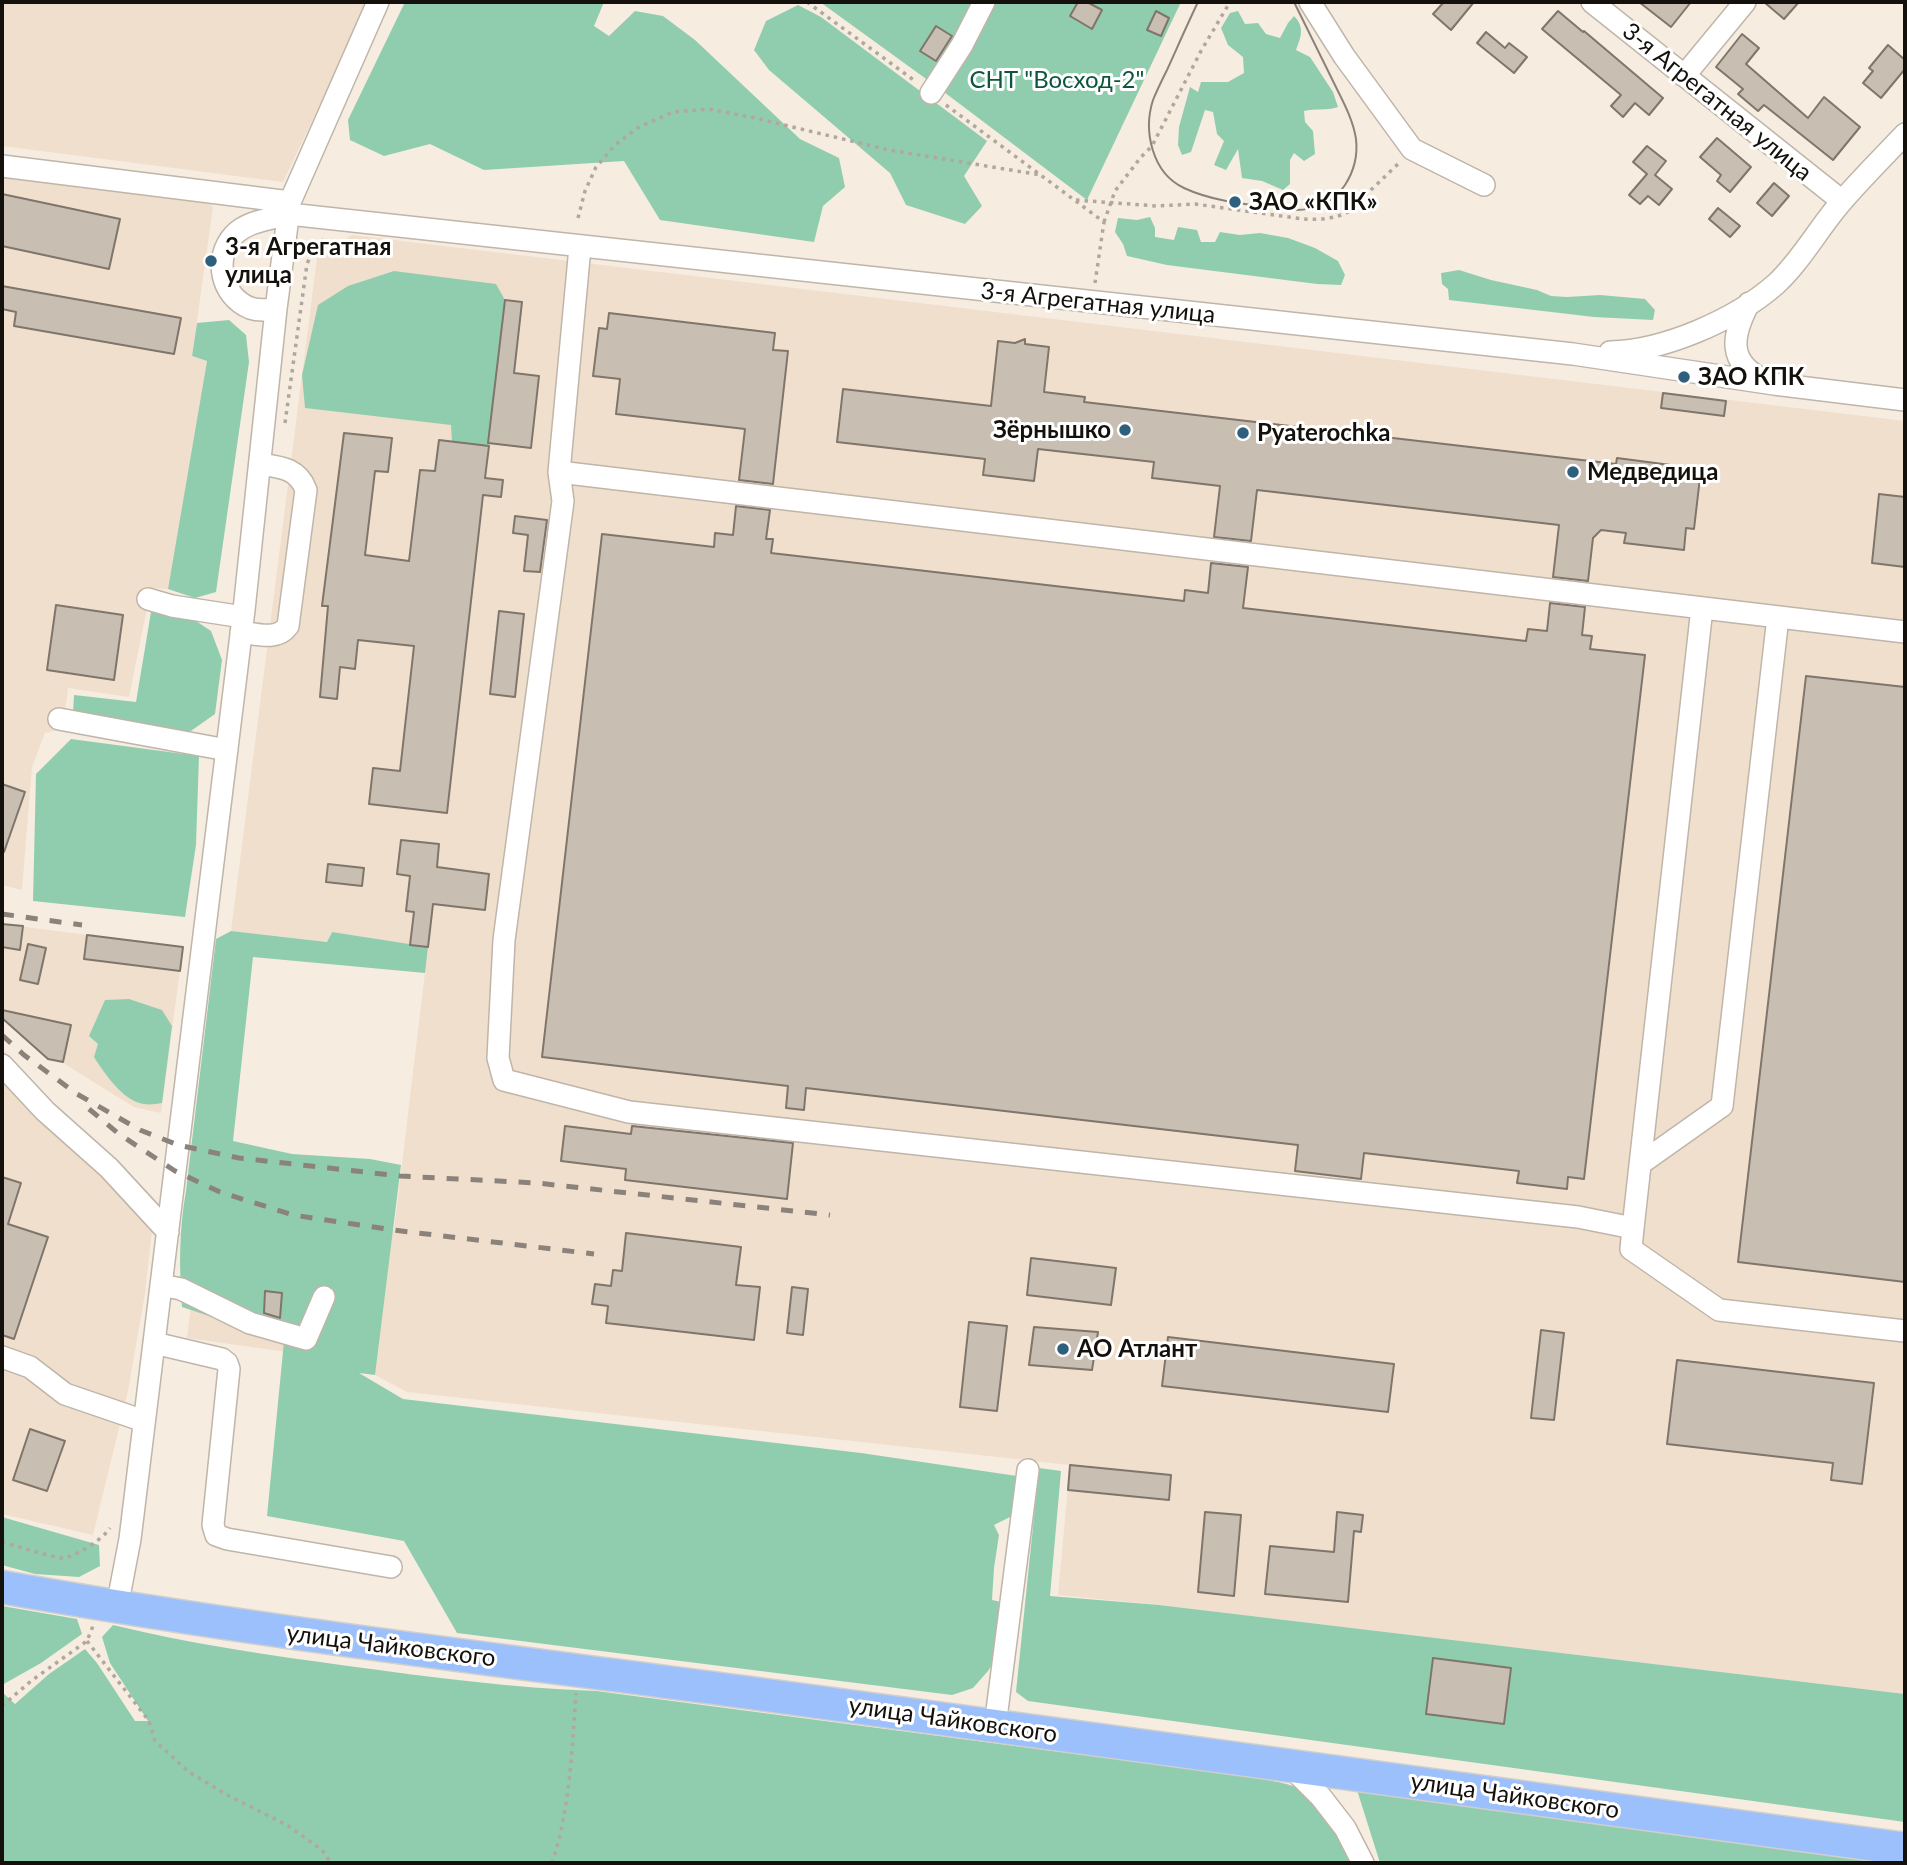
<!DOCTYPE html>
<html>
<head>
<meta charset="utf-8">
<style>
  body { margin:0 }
  #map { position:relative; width:1907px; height:1865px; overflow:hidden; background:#f7ece0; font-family:Lato,sans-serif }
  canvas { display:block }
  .frame { position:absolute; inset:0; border:4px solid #14100c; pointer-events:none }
</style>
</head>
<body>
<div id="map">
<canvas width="1907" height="1865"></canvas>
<div class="frame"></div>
</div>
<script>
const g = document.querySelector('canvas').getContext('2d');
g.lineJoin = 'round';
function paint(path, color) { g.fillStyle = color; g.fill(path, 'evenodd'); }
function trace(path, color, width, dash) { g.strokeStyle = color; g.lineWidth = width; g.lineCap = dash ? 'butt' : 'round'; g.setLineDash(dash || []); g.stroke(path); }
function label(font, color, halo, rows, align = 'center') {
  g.font = font + ' Lato,sans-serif'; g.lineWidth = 6; g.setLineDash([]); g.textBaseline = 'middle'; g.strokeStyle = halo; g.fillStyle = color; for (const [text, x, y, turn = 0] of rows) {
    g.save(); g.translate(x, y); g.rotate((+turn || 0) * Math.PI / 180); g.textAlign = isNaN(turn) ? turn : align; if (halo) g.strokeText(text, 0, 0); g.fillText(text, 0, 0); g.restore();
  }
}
paint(new Path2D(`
  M2,2h367l-86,180 -281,-36z
  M2,177l206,25 5,5 -21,149 15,5 -39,228 -17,-1 -22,109 -61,-9 -5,41 -18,4 -13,34 -10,123 -20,-5z
  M352,235l1553,186v1273l-746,-89 -101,-10 12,-130 -663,-73 -32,-17 -9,-12 -179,-25 17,-146 190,38 34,-282 -97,-16 -3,10 -97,-11 86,-673z
  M2,924l181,23 -22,166 -27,-6 -71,-44 -15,-4 -46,-41z
  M2,1081l98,87 53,54 -8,72 -17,97 -35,144 -91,-21z`), '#f0dfcd');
paint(new Path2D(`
  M405,2h199l-10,24 15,10 26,-25 28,5 32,24 105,99 39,19 6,29 -22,19 -9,36 -154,-22 -36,-59 -140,9 -54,-26 -46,12 -34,-16 -2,-20z
  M820,2h361l-94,198 -147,-111z
  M798,5l23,12 166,124 -23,35 18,30 -17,18 -59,-19 -16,-32 -121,-103 -15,-20 12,-29z
  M1238,11l7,13 13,-1 8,11 14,4 8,-15 6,-7c11,11 7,21 2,34l14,7 23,35 5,15c-12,4 -23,1 -34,4l1,11 8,9 2,23 -11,7 -10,-8 -4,7v24l-7,6 -21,-9 -20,-3 -4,-29 -12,21 -12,-5 10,-24 -7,-7 -4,-22 -8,-2 -14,42 -9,3 -4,-10 1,-18 11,-40 8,5 3,-10h27l16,-9 -1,-16 -15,-12 -7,-17 9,-15z
  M1150,217l5,11v9l19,3 4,-13 19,3 4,12h14l5,-10 20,3 20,-2 28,5 27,10 23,13 7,14 -4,10 -24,-1 -150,-19 -40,-9 -4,-12 -8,-12 3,-14 19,2z
  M1459,270l32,10 46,10 14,6 16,1 33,-2 45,4 10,11 -2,10 -59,-3 -145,-17 -1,-11 -6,-5 -1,-11z
  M394,271l102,13 9,16 -16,146 -37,-4 -1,-17 -146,-17 -3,-33 16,-70 30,-19z
  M229,320l17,15 3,27 -33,230 -21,6 -27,-9 39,-228 -15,-5 5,-33z
  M151,612l39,5 21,14 11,29 -7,54 -27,19 -115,-20 1,-18 62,7z
  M71,739l128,17 -3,89 -11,72 -152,-16 3,-127z
  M231,931l96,11 5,-10 96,15 -3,26 -172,-16 -20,184 59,13 78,5 31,6 -26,210 -16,-2 44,26 458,54 156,23 -5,40 -18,9 5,10 -5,33 -2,32 14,3 -7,50 -11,18 -15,17 -21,7 -495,-62 -53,-92 -137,-25 17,-175 -102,-34c-3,-39 -3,-77 4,-116l30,-252z
  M129,999l33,11 10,16 -10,77c-6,1 -12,2 -18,1 -20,-2 -40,-31 -50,-47l4,-13 -9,-8 16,-36z
  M1039,1468l22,3 -11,125 109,9 746,89v128l-877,-121 -12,-9z
  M2,1517l97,28 1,21 -21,11 -44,-3 -33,-9z
  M2,1606l75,13 5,15 -41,29 -39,22z
  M113,1625c78,19 155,30 235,41 82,11 165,22 248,25l648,85c16,3 34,5 49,10 30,10 46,51 61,77h-1352v-171l13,12 34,-30 36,-25 12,14 38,58h13l-38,-58 -8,-26z
  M1357,1790l526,73h-503z`), '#90cdaf');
const building = new Path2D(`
  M1078,2h9l15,8 -10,19 -22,-13z
  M1444,2h30l-23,28 -18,-16z
  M1639,2h52l-20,25z
  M1764,2h35l-15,17z
  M1156,11l13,7 -8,18 -14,-6z
  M1558,11l25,21 1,-1 79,67 -14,17 -14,-12 -12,14 -12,-11 10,-11 -79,-66z
  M936,26l16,10 -16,25 -16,-10z
  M1486,32l19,16 4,-5 18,14 -13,16 -37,-30z
  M1742,34l17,14 -13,16 62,54 16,-21 36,30 -27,33 -69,-55 -6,6 -20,-17 5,-5 -27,-22z
  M1888,45l17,15v9l-24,29 -18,-15 10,-12 -4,-3z
  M1717,138l34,29 -21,25 -13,-11 4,-6 -21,-18z
  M1647,146l19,15 -11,14 17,14 -13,16 -11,-9 -8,8 -11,-9 18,-21 -14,-12z
  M1774,183l15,13 -17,20 -15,-13z
  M2,194l118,25 -11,50 -107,-23z
  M1718,208l22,18 -10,11 -21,-18z
  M2,286l179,32 -7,36 -160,-28 2,-14 -14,-3z
  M505,300l17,2 -8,71 25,3 -8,72 -43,-5z
  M609,313l166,20 -2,17 15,1 -15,133 -34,-4 6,-51 -129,-15 4,-35 -27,-3 6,-48 8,1z
  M1025,339v5l24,3 -5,45 41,5 -1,5 532,62 1,-6 84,11 -7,60 -8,-1 -2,22 -60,-7 2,-10 -25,-3 -8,8 -5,43 -35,-4 6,-52 -302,-35 -6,51 -37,-4 6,-51 -68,-8 2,-16 -116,-13 -4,32 -51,-6 2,-16 -148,-17 6,-53 148,17 7,-65 17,2z
  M1663,393l63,8 -2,15 -63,-8z
  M344,433l48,5 -4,34 -13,-1 -10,84 44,6 11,-91 15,1 4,-31 50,6 -4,32 18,2 -2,17 -18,-2 -36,318 -78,-9 4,-36 27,3 14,-125 -56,-6 -3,29 -15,-2 -3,32 -17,-2 8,-91h-6z
  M1879,494l26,3v70l-33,-4z
  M736,506l34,4 -4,29h7l-2,14 413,48 1,-11 23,3 3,-30 37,4 -5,41 283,33 2,-12 19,2 3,-28 35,4 -3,28 10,1 -2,13 55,6 -61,524 -16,-2 -1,12 -50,-6 2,-12 -155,-18 -3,26 -66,-8 3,-26 -492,-57 -2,22 -18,-2 2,-22 -246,-29 60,-523 112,13 1,-14 18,2z
  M515,516l32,4 -7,52 -16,-1 4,-36 -15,-2z
  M56,605l67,10 -9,65 -67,-10z
  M499,611l25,3 -9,83 -25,-3z
  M1806,676l99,11v595l-167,-20z
  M2,784l23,8 -21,60 -2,-1z
  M401,840l38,4 -2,23 52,7 -4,36 -52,-6 -5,43 -18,-2 4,-33 -8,-1 4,-35 -13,-2z
  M328,864l36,4 -2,18 -36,-4z
  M2,924l21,2 -3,24 -18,-3z
  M87,935l96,12 -3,24 -96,-12z
  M28,944l18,4 -8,36 -18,-4z
  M2,1010l69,15 -8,37 -15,-3 -46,-41z
  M565,1126l66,8 1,-8 161,17 -6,56 -162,-19 1,-11 -65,-8z
  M2,1177l19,6 -13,41 40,13 -34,102 -12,-4z
  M626,1233l115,14 -5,38 24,2 -6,53 -148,-17 2,-17 -16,-2 3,-20 16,2 2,-16 9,1z
  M1031,1258l85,10 -5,37 -84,-10z
  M792,1287l16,2 -5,46 -16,-2z
  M265,1291l17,2 -2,25 -16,-5z
  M969,1322l38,4 -10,85 -37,-4z
  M1034,1327l64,5 -6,38 -63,-5z
  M1541,1330l23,3 -10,87 -23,-2z
  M1168,1337l226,27 -6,48 -226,-26z
  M1677,1360l197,23 -12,101 -31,-4 2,-17 -166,-19z
  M30,1429l35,12 -18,50 -34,-11z
  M1070,1465l101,10 -2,25 -101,-10z
  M1205,1512l36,3 -7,81 -36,-4z
  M1337,1512l26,3 -2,17 -7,-1 -6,71 -83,-8 5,-48 64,6z
  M1433,1658l78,10 -7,56 -78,-10z`);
paint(building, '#c8beb1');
trace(building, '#7f756a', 2);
const minor = new Path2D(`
  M1310,2l34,54 68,93 72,36
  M1592,2l250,199
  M1684,76l61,-74
  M931,93l31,-48 22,-43
  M2,166l288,36
  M580,247l-21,225 4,29 -59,439 -6,118 6,22 125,32 949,105 55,11 -2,21 88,61 186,21
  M1749,303c-17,32 -23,60 17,78
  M276,309c-9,1 -17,2 -26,-1 -29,-12 -37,-50 -16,-73 13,-14 37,-16 55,-21l1284,140 201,30 131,16
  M1610,352c54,-1 125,-32 166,-68 26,-24 43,-57 67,-84 20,-23 41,-44 62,-66
  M559,472l1346,160
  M148,599l24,7 71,11
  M241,632c16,2 36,9 47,-6l18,-136c-8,-22 -26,-23 -46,-26
  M59,719l168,31
  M2,1065l43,46 64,57 59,64
  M1640,1164l82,-58 56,-489
  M1633,1228l69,-620
  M161,1285l20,4 69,34 56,16 18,-42
  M154,1343l68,16 5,4 2,6 -16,156 3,10 11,4 164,28
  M2,1357l28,10 35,27 79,27
  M117,1607l13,-68 45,-368 69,-561 32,-301 14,-107 88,-200
  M995,1726l33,-256
  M1290,1766l31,31 24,31 18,35`);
const highway = new Path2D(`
  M2,1587c253,45 509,74 764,108 380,51 760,103 1139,154`);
trace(minor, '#bfb5a9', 24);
trace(highway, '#d0cfce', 35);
trace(new Path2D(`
  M807,2l108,79
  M946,105l158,117 -9,61
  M1076,200l80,6 39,-2 108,15c15,1 32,0 45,-7l51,-49
  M578,218l7,-27 11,-24 19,-22 24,-18 34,-15 36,-3 46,9 134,32 152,25
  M1104,222l11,-31 26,-34 11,-11 49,-95 29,-49
  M285,423l22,-159c5,-12 10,-20 20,-27
  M2,1542c11,3 52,16 61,16 14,-2 40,-19 47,-30
  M87,1641l62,80 6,20 34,31 40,24 58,29 35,25 9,13
  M2,1706l29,-25 56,-40 6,-15
  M552,1863c18,-54 20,-113 24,-170`), '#b0a79e', 3.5, [3.5, 5]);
trace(minor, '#fff', 21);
trace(highway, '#9bc0fb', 32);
trace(new Path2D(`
  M1198,2c-11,23 -21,46 -31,68 -5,10 -10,20 -14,30 -10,31 -1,73 31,88 34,16 75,17 111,22 21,0 38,-7 50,-25 9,-14 13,-29 11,-46 -3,-21 -15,-41 -24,-60 -13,-26 -25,-51 -38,-77`), '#8b837b', 2);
trace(new Path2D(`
  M2,914l80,11
  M2,1035l22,20 53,39 63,36 38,15 61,13 161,18 137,7 293,32
  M89,1109l30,25 56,37 45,21 73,23 100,15 201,24`), '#8b837b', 5, [12, 12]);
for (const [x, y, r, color] of [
  [1235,202,7,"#2e607d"],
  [211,261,7,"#2e607d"],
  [1684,377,7,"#2e607d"],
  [1125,430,7,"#2e607d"],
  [1243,433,7,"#2e607d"],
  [1573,472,7,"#2e607d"],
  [1063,1349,7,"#2e607d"]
]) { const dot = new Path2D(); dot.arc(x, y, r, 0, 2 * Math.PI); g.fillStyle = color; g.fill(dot); trace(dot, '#fff', 2.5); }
label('24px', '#0d563b', '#fff', [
  ["СНТ \"Восход-2\"",1057,80]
]);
label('24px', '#14100c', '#fff', [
  ["3-я Агрегатная улица",1717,102,39],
  ["3-я Агрегатная улица",1098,303,6],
  ["улица Чайковского",391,1646,7],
  ["улица Чайковского",953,1720,8],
  ["улица Чайковского",1515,1796,8]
]);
label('bold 24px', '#14100c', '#fff', [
  ["ЗАО «КПК»",1249,202],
  ["3-я Агрегатная",225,247],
  ["улица",225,275],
  ["ЗАО КПК",1698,377],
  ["Зёрнышко",1111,430,"right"],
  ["Pyaterochka",1257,433],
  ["Медведица",1587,472],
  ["АО Атлант",1077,1349]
], 'left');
</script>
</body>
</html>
